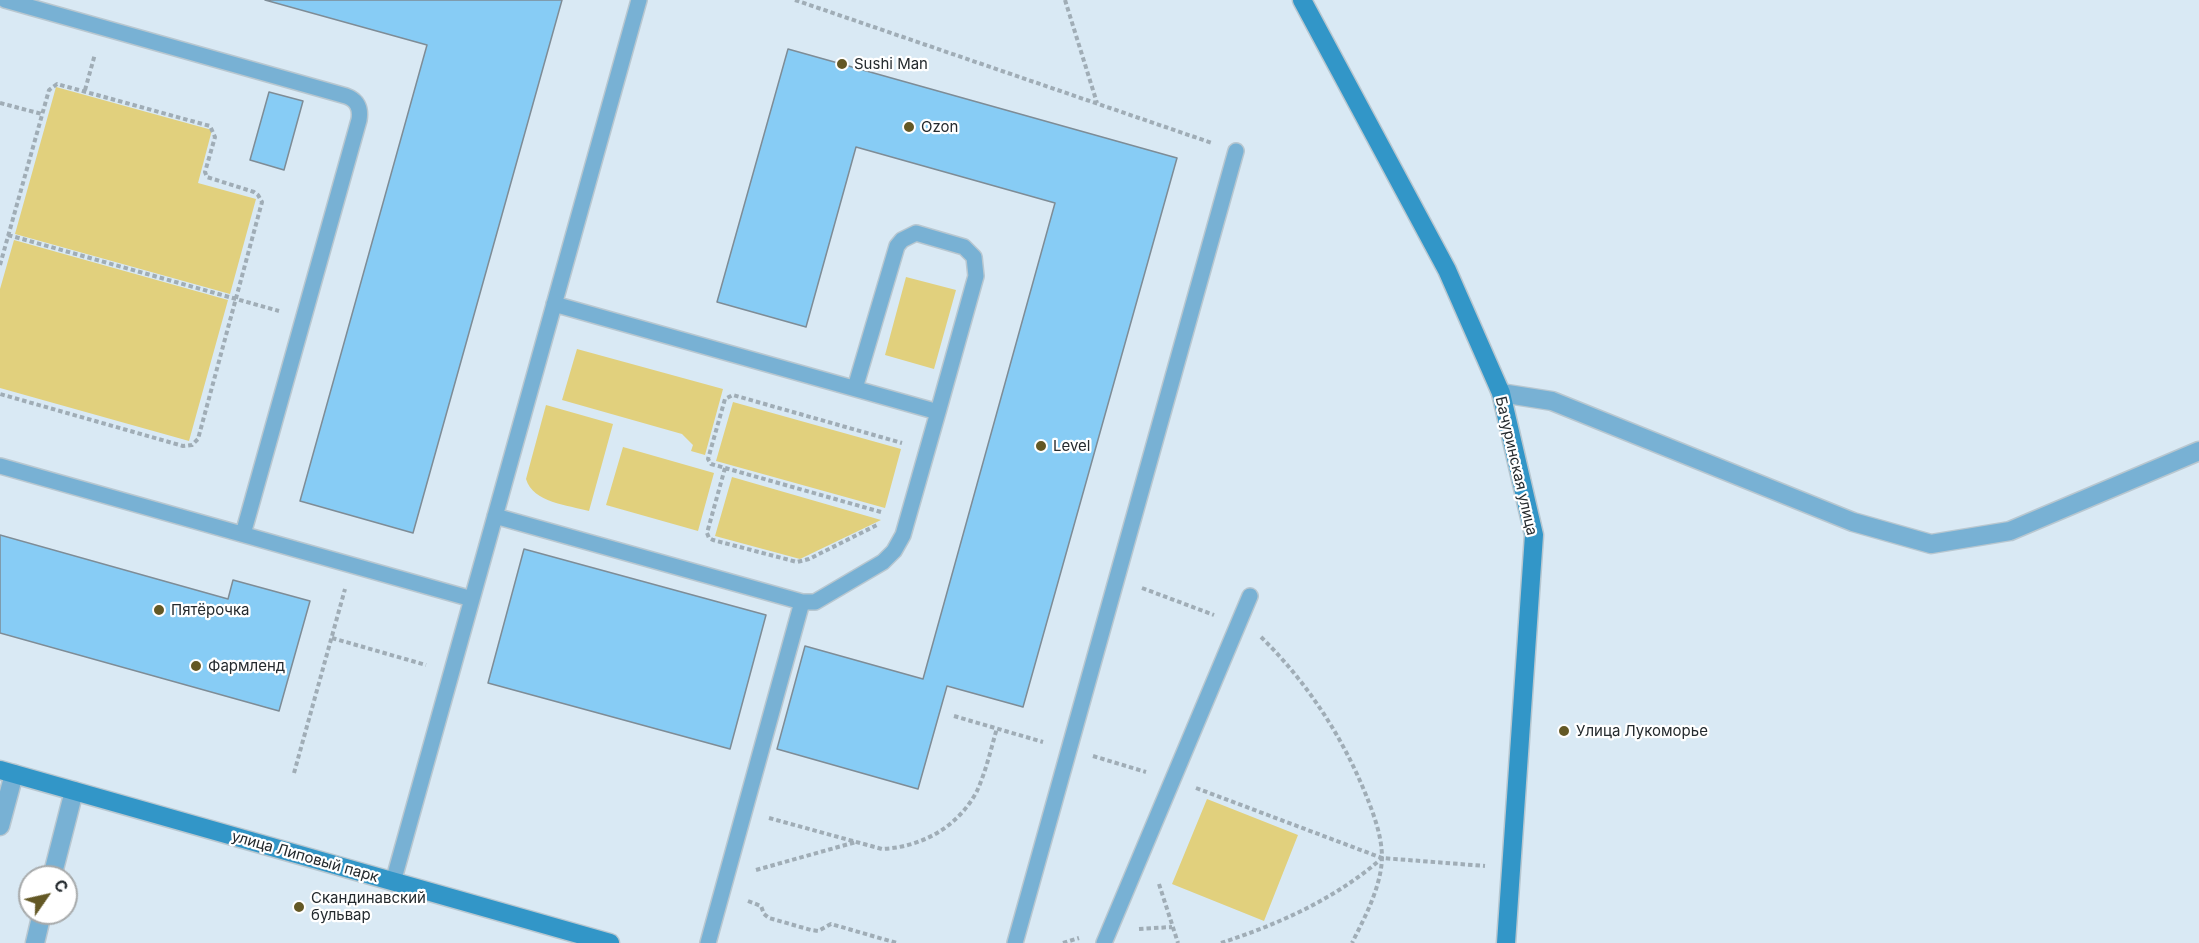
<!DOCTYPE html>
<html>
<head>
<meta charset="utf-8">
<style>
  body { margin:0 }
  #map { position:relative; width:2199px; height:943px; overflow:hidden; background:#d9e9f4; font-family:Inter,sans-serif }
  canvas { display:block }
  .north { position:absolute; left:18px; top:865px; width:60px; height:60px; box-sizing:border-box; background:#fff; border:2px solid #a7aaab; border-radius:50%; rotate:56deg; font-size:16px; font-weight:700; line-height:24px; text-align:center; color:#242a2e }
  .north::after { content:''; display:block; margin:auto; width:21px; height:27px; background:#635825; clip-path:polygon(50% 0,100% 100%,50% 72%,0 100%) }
</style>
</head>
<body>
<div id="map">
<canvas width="2199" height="943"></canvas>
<div class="north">С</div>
</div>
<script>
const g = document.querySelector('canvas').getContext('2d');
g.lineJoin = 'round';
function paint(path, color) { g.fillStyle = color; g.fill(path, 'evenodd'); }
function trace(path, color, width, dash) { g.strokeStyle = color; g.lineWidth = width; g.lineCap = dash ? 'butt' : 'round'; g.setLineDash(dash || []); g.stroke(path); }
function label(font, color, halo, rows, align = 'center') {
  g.font = font + ' Inter,sans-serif'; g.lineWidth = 4.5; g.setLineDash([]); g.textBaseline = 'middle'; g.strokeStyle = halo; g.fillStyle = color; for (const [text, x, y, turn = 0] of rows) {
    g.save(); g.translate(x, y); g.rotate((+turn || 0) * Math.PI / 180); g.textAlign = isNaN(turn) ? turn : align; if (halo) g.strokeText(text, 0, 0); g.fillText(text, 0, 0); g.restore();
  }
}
paint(new Path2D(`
  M56,87l156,43 -14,53 58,16 -26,95 -215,-60z
  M14,240l214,60 -39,141 -189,-53v-99z
  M906,277l50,13 -22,79 -49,-14z
  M577,349l146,40 -18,66 -14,-4 2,-6 -11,-11 -120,-34z
  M733,402l168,47 -16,59 -169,-47z
  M546,405l67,19 -24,87c-21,-6 -56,-8 -63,-32z
  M623,447l91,26 -16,58 -92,-26z
  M732,477l149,43 -81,39 -85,-23z
  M1207,799l91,36 -34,86 -92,-37z`), '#e1d07d');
const building = new Path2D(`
  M265,0h297l-149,533 -113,-32 127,-456z
  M788,49l389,109 -154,549 -76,-21 -29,103 -141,-40 28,-103 118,33 132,-476 -199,-56 -50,180 -89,-25z
  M269,92l34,9 -19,69 -34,-10z
  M0,535l228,64 5,-19 77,21 -31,110 -279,-78z
  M524,549l242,66 -36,134 -242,-66z`);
paint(building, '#87ccf5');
trace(building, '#7e8c96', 1.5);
const lane = new Path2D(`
  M5,0l341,96c11,4 15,12 13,24l-116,414
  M554,304l384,108 38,-136 -2,-19 -10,-10 -48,-14 -14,7 -5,6 -42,142
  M0,466l472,133 -79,283
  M495,516l307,86h13l68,-40 11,-11 9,-16 35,-123
  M472,599l167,-599
  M708,943l94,-341
  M1015,943l221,-792
  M1104,943l146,-347`);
const street = new Path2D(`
  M1501,393l51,8 301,121 78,22 79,-13 189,-80
  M0,826l14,-52
  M52,877l22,-86
  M35,943l7,-30`);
const secondary = new Path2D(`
  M1302,0l145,270 54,123 33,142 -28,408
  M0,770l610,173`);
trace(lane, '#b8c7d0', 18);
trace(street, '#b8c7d0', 21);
trace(secondary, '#b8c7d0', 21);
trace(new Path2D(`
  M795,0l417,143
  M1065,0l32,103
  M85,90l10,-36
  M0,103l42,11
  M8,235l271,76
  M0,265l49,-175 8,-6 153,42 5,11 -10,35 2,5 47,15 4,3 4,7 -64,237 -6,6 -9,1 -183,-52
  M725,468l-18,65 2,5 4,2 84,22 12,-3 68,-34
  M881,512l-170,-48 -3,-5 17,-60 8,-4 169,48
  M1142,588l72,27
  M1261,637c47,46 83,102 107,163 7,18 14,38 14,58 -1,29 -17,59 -30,85
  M332,638l94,27
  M954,716l89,26
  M1093,756l53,16
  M294,773l51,-184
  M1196,788l186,70 103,8
  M769,818l113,31c40,-2 76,-22 95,-58 9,-20 14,-42 20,-63
  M756,870l100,-28
  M1159,884l19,59
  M748,901l13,5 3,8 5,4 42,12 7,1 13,-7 66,19
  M1139,929l33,-2
  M1063,943l16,-5
  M1221,943c58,-19 114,-44 160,-84`), '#a0adb6', 4, [4.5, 3]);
trace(lane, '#78b1d4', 15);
trace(street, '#78b1d4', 18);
trace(secondary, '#3296c8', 18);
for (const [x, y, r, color] of [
  [842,64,6,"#635825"],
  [909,127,6,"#635825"],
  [1041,446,6,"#635825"],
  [159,610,6,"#635825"],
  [196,666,6,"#635825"],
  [1564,731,6,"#635825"],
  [299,907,6,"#635825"]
]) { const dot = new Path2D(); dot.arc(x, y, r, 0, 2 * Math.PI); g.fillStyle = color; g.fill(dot); trace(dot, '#fff', 2); }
label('15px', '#242a2e', '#fff', [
  ["Sushi Man",854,64],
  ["Ozon",921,127],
  ["Level",1053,446],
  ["Пятёрочка",171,610],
  ["Фармленд",208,666],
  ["Улица Лукоморье",1576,731],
  ["Скандинавский",311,898],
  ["бульвар",311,915]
], 'left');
label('15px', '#242a2e', '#fff', [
  ["Бачуринская улица",1516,466,77],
  ["улица Липовый парк",305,857,16]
]);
</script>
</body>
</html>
